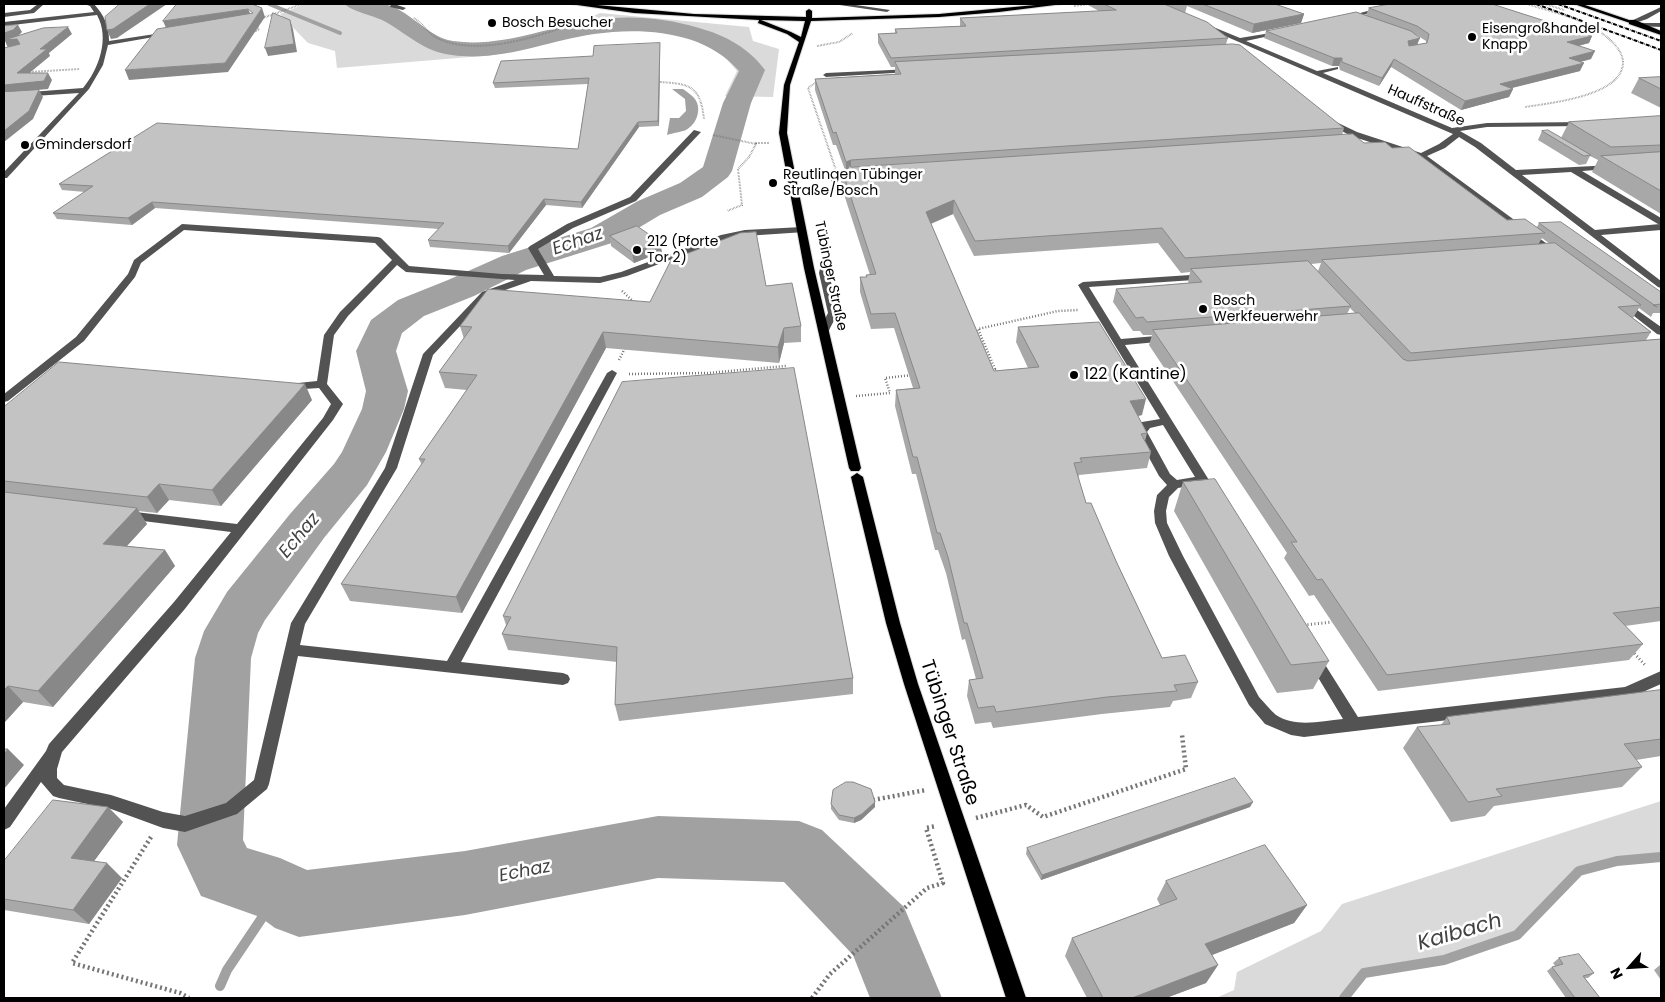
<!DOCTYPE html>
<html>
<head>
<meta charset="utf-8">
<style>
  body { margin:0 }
  #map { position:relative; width:1665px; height:1002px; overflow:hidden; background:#fff; font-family:Poppins,sans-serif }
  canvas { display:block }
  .frame { position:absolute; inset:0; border:5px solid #000; pointer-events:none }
  .north { position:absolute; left:1605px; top:942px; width:50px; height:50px; -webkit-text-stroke:4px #fff; paint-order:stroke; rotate:244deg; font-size:14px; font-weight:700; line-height:20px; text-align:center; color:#000 }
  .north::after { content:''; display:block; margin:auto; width:18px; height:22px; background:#000; clip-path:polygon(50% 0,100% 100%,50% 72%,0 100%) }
</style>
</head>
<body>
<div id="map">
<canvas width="1665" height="1002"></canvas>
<div class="frame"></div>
<div class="north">N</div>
</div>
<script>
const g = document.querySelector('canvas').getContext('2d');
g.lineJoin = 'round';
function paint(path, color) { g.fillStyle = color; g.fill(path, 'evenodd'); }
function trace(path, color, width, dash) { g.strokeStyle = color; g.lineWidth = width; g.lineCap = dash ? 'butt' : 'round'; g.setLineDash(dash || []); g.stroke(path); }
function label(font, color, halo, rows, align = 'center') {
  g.font = font + ' Poppins,sans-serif'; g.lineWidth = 5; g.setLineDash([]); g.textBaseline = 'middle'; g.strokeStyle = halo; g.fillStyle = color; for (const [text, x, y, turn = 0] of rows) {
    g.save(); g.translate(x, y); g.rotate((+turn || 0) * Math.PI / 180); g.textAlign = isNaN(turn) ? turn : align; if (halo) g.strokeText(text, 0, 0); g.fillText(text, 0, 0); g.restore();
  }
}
paint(new Path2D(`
  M305,4h61l25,5 26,13 18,17 27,8 31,-2 41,-7 40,-13 26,-12 149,14 4,14 26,8 -6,48 -48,-1 12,-25 -13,-15 -27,-16 -42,-11 -18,-1h-24l-31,6 -88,21 -157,13 -2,-17 -27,-8 -28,-29z
  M1661,801v56l-44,4 -38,10 -62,64 -73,25 -80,13 -20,25h-128l18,-8 3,-18 84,-41 21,-27z`), '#dadada');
paint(new Path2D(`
  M672,89h11c4,3 9,6 12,10 7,10 2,25 -9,31 -5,2 -13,3 -19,5l3,-17h9l7,-7 -1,-12z`), '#a1a1a1');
trace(new Path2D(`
  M269,4l71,29`), '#a1a1a1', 4);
trace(new Path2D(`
  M220,986l7,-16 53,-79
  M1344,998l20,-25 80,-13 73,-25 62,-64 38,-10 44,-4`), '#a1a1a1', 10);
paint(new Path2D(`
  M345,4c12,-1 26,-2 38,0 26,4 43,33 70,37 48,7 94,-14 141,-21 36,-5 71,-2 105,8 26,7 50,20 66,42l-14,33 -19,68 -4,6 -26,20 -42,18 -45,27 -89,28 -52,26 -50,20 -22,17 -6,18 12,40 -4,18 -18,43 -19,33 -43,53 -59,82 -7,13 -7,25 -8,182 4,8 33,10 27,12 158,-19 193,-35 141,5 23,9 82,77 38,91h-72l-17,-43 -69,-73 -126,-4 -193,37 -166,22 -24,-9 -15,-11 -59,-21 -24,-51 18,-187 9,-27 23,-39 63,-78 44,-50 8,-12 20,-43 4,-18 -10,-40 15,-31 27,-20 50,-20 54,-24 89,-28 47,-27 42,-18 23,-16 20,-64 16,-32c-34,-40 -96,-44 -145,-37 -47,7 -93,28 -142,21 -27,-3 -44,-20 -66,-33 -10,-6 -36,-11 -41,-18z`), '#a1a1a1');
const major = new Path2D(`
  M570,4h16l108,10 112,3v-6l3,-2 3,2v7h4l123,-4 107,-10h17l-64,8 -60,5 -128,4 -21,64 -3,48 27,135 47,200 -2,3h-8l-2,-3 -45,-200 -25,-135 5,-48 15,-43 -12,-8 -29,-11 1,-3 -125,-7zM761,20l44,1 -4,16 -10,-5z
  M1574,4h8l53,18 -5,1z
  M857,473l6,4 37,146 18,61 108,314h-20l-102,-314 -18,-61 -35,-146z`);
const highway = new Path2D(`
  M1629,20h6l26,11v4l-32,-11z`);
trace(major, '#dbdbdb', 2);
trace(highway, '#dbdbdb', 2);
trace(new Path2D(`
  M1545,4l19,6
  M1074,6l14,-2
  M414,18c9,6 14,15 23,20 40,20 107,-3 146,-18
  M260,19l42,-15
  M252,32l7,-2 -3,-6
  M817,46l22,-4 14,-9
  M29,72l51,-3
  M660,82c31,2 40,4 44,37
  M815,83l-7,5 30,88h8
  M1525,107c25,-4 97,-11 98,-44 0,-16 -19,-29 -31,-36 -20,-11 -43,-16 -65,-23
  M713,135l43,9 -7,13 -11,12 4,36 -15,6
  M755,143h14`), '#757575', 2, [0.5, 1]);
trace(new Path2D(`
  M622,291l12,11
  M619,360l7,-14
  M989,370l6,-1 -17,-40 80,-18 21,-1
  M629,374l78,-1 79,-7
  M856,396l34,-3 -5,-15 28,-3`), '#757575', 2.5, [1, 2]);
trace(new Path2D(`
  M1304,625l28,-3
  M1632,651l13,14`), '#757575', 3, [1, 2.5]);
trace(new Path2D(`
  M873,800l53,-10
  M976,818l50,-13 17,12 143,-48 -4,-34
  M151,837l-79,126 108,30 9,5
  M812,998l18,-24 97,-86 16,-5 -17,-55 10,-2`), '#757575', 4.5, [2, 3]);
paint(new Path2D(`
  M38,4h6l-10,9 -30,4v-4l26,-3z
  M84,4h10c10,11 15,22 15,37l59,-9 3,2 -63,11 -5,20 -14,24 -82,89h-3v-6l75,-79 -75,5v-4l79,-6c16,-19 27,-50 14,-73l-93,11v-4l90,-10 -4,-6z
  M391,4h7l-1,1 9,3 -3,2 -13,-3z
  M833,4h16l41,6 -3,2z
  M1393,4h9l-57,16 -3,-2z
  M1661,7v4l-14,8 -15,5 -3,-2z
  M1639,23h22v4l-24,-1z
  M1206,24l34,14 43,-7v2l-37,8 71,30 21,-4v2l-15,4 129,55 35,-5 100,-1 1,2 -4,2 -97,1 -27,4 21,12 35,27 97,-5v4h-3l-28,2 79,47v12l-60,5 60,46v7l-3,-1 -183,-140 -16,-10 -14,11 -18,8 127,93v4h-6l-129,-95 -68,-22 -26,-14 7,-2 25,12 64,21 18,-9 14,-10 -249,-107zM1571,172l87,52h2l-65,6 -73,-55z
  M912,69l1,1 -3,2 -84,5 -3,-2 3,-2z
  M694,130l7,2 -65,69 -63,27 -35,21 16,27 46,1 21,-5 100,-37 24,-5 57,-3 4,3 -1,2 -60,4 -22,4 -96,36 -27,7 -69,-2 -43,15 -55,59 -36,113 -92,156 -5,21 147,16 160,-288 5,-3 5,3 -156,289 102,11 5,2 2,4 -2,4 -5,2 -265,-29 -29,128 -2,5 -30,25 -52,18 -22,-4 -52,-19 -52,-11 -6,-2 -12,-14 -31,45 -6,3v-21l42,-58 3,-7 125,-142 57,-70 -104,-13 -6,-4 2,-3 4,-1 110,13 86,-106 8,-14 -12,-16 -30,2 -5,-3 5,-3 28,-3 7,-46 16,-23 52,-52 -17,-17 -191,-13 -43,33 -6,14 -51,64 -76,60 -4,1v-8l72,-57 52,-63 6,-14 48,-36 196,13 3,1 28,28 93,8 42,1 -16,-27 2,-2 37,-22 63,-27zM397,265l9,7 109,8 -33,12 -59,62 -38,114 -94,155 -37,157 -28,23 -41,13 -22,-4 -52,-17 -47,-10 -7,-7v-9l5,-17 122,-142 149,-190 10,-16 -16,-20 7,-49 14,-19z
  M827,257l5,3 -3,13 9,40 -10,19 -4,1 -5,-3 9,-17 -9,-40 3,-13z
  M1206,274l5,3 -2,2 -120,8 32,52 47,-4 5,3 -5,3 -43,4 92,148 -2,3h-8l-7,-12 -22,4 -9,9 -3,14 1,12 16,33 76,141c5,5 11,13 17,18 20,13 45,6 67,4l-36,-60 2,-4 5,-2 5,2 39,62 267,-30 36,-16v13l-34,15 -323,38 -13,-2 -26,-11 -16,-19 -80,-149 -14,-33 -1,-12 3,-16 10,-10 -8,-9 -24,-44 7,-10 18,-3 -82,-134 5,-3zM1163,425l32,52 -18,3 -7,-6 -23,-42 3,-4z
  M1623,300l38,27v8l-4,-1 -37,-29 -2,-2z`), '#535353');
paint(major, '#000');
paint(highway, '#000');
trace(new Path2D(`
  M1536,4l125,46
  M1558,4l103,37`), '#000', 2, [4, 1, 0.5, 1]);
paint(new Path2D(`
  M1086,4h189l29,10 -3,9 -49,10 -65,-27 -2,7 43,25 -2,6 118,84 -2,7 22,8 28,5 115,72 30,7 2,-4 122,69v21h-8l-2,4 -12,-9 -6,10 18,14 -5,8 15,-1v282l-36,5 18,18 -14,16 -251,31 -64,-96 -5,1 -25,-38 3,-5 -138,-208 3,-10h-9l-3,-4h-7l-20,-29 3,-13 73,-6 -1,-1 2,-10 -9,1 -23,-30 -184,13 -21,-42 -22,10 63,147 34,-3 -12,-26 2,-15 124,88 -4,1 9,17 -2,8 6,11 -4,16 -68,7 -1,3 8,25 30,58 46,97 36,24 -7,16 -18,3 -3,6 -68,7 -109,14 -2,-6 -16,2 -8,-28 2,-16 7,-1 -11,-40 -3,1 -16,-67 -8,-23h-3l-19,-76h-4l-17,-68 1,-16 17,-2 -19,-60 -23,1 -11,-37v-15h6l4,-2 -29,-90 1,-15h3l-9,-25h-3l-18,-55v-11l80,-5v-7h-4l-13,-24v-9l17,-1v-4l65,-3v-8l139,-7zM1542,238l8,6 -12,1zM1321,263l-3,8 -7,-7zM1350,308l5,5 -8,1z
  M1369,8l223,28 -3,7 -11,3 13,13 -11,3v9l-69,17 2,1 -4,8 -48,13 -70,-43 -12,19 -39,-16 -1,-4h-7l-68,-28 2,-7 100,-16zM1415,34l11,7v2l-8,2z
  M660,43v5l-1,78 -20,1 -57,81 -36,-3 -37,48 -79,-6 -2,-7 11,-11 -284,-21 -23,17 -75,-6 -4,-6 32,-21 -23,-2 -3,-6 519,-35 10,-65 -93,4 -2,-5 100,-27z
  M1661,77v31l-30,-15 8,-15z
  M1661,116v98l-69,-42 6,-12 -8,-4 -4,8 -7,1 -41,-25 4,-9 19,7 8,-16z
  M610,236l52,16 -28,11 -23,-17z
  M686,254l80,32 35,40v16l-17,1 -5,20 -173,-15 -144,265 -112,-12 -9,-17 81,-119 -3,-6 48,-69 -22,-2 -6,-16 25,-33 -4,-13 190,-24z
  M312,400l-91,106 -52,-6 -12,13 -19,-2 9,13 -20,22 38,4 10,16 -122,141 -30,-5 -19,21v-316z
  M1183,482l146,179 -16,28 -36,4 -103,-182z
  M503,616l350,62v16l-234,27 -4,-16 2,-43 -109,-12 -6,-16 4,-9z
  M1661,690v66l-25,4 6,7 -20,20 -128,19 -9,10 -34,6 -48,-74 14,-21 24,-2 6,-8z
  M831,804l44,3 -14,13 -7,3 -15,-3 -8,-11z
  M108,807l15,15 -29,39 28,17 -33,46 -85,-14v-49z
  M1250,807l-209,73 -15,-26 1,-6z
  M1166,881l141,24 -13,18 -82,32 6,10 -12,18 -40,15h-79l-22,-42 7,-18 88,-33 -3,-6z
  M1559,958l35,15 -6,5h-3l15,20h-34l-19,-27 5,-4 3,-1 -2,-3z
  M1660,965h1v15l-7,-10z`), '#a8a8a8');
paint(new Path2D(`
  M150,4h17l-50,34 -6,1 -4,-9z
  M262,8l3,9 -37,55 -99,8 -4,-10 100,-7z
  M248,9l4,8 -85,13 -4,-9z
  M1304,14l-3,9 -49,10 2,-9z
  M290,20l3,9 4,23 -29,4 -3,-8z
  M18,25l4,7 -3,3v1l-2,3 4,7 -13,2 -3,-7h-1v-8l10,-4z
  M68,27l4,7 -23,19 1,3 -29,24 -4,-7 23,-24z
  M1592,36l-3,7 -26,7 4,-8z
  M1420,38l-3,7 -11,4 2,-8z
  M660,43v5l-1,78 -1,-5z
  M1595,51l-4,8 -26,7 4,-8z
  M1334,58h8l-3,8h-7z
  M1394,59l-3,8 -12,19 3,-8z
  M1584,63l-4,8 -84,21 4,-8z
  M48,73l4,7 -4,9 -44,4v-8z
  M1513,89l-4,8 -48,13 4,-9z
  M39,90l4,7 -10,22 -29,23v-11z
  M638,122l1,5 -57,81 -1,-6z
  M851,160v13l-3,-8v10h-2v-13z
  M544,199l2,6 -37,48 -1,-7z
  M954,200l-1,14 -28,12 1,-14z
  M152,202l3,6 -23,17 -4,-7z
  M660,242l2,10 -28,11 -2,-10z
  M784,328v15l-5,20 -1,-16z
  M603,332l3,16 -144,265 -6,-16z
  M305,384l7,16 -91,106 -9,-16z
  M1146,399l-4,16 -16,3 4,-17z
  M159,484l10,16 -12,13 -10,-16z
  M137,508l10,16 -33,36 -11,-16z
  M165,550l10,16 -122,141 -15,-16z
  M8,686l15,16 -19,21v-33z
  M8,749l16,16 -20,24v-35z
  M875,802v5l-14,13 -7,3v-5z
  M1253,802l-3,5 -209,73 1,-5z
  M108,807l15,15 -37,50 -15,-14z
  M107,863l15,15 -33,46 -16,-14z
  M1307,905l-13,18 -100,39 11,-18z
  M1218,965l-12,18 -40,15h-34z`), '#888');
const building = new Path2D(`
  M120,4h30l-37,25 -6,1 -2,-13z
  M177,4h75l10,4 -37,55 -100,7 32,-41 96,-16 -5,-4 -85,12z
  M1104,4h60l43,18 21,16 -337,20 -13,-24 19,-1 -2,-4 71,-3 -6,-8 156,-8z
  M1203,4h72l29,10 -50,10z
  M1390,4h102l100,32 -25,6 28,9 -26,7 15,5 -84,21 13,5 -48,12 -71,-42 -12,19 -40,-16v-4h-8l-68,-27 90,-19 55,19 9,7 -12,3 1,5 18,-3 2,-9 -12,-8 -48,-18z
  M273,13l17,7 4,24 -29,4z
  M18,25l-4,4h2l-12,4v-7z
  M68,27l-28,22h7l-30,24h31l-4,8 -40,4v-37l16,-4 -3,-5 -13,1 39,-12z
  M660,43l-2,78 -20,1 -57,80 -37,-3 -36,47 -80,-6 16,-17 -292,-21 -24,16 -75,-5 40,-27 -34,-2 98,-61 421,26 11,-71 -96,5 8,-22 92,-5 1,-10z
  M1233,44l7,1 104,83 -493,32 -5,2 -10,-30 -3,1 -18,-54 86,-5 -6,-12z
  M1661,77v12l-22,-11z
  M39,90l-10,21 -25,20v-39z
  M1661,116v29l-50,2 -42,-25z
  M1548,130l43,25 -7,1 -42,-25z
  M1353,134l11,9 21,-1 7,6 17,-1 98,73 18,-1 20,14 -360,25 -23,-30 -187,13 -21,-41 -28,12 68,159 45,-4 -21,-40 81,-5 47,77 -16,2 17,32 -6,1 10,18 -71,6 2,4 -8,1 12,40h5l25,58 46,97 23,-3 13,27 -24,3 3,6 -70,6 -111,15 -2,-6 -16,2 -9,-28 14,-2 -16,-55h-3l-16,-66 -8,-24h-3l-20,-76h-4l-17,-67 24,-2 -25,-75 -24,1 -11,-37h7l-1,-2 10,-1 -34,-104h7l-1,-5 3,2z
  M1661,152v39l-60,-35z
  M1561,222l100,70v12l-8,1 4,2 -118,-84z
  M637,226l23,16 -28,11 -22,-17z
  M756,232l10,54 26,-3 9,43 -17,2 -6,19 -175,-15 -147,265 -115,-13 84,-125h-6l58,-84 -38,-3 33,-45 -12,-1 28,-37 162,13 27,-54 9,6 54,-21z
  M1555,243l86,62 -23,2 33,25 -240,21 -89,-93z
  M1308,261l43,45 -204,16 -4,-5 -7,1 -20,-29 86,-7 -11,-13z
  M1359,313l44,46 5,2 253,-22v268l-48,6 30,31 -256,31 -65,-96 -5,1 -26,-38h6l-144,-212z
  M59,362l246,22 -93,106 -53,-6 -12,13 -143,-16v-74z
  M794,368l59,310 -238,27 2,-58 -115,-13 9,-17 -8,-1 119,-234z
  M1215,479l114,182 -38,4 -108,-183z
  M4,492l133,16 -34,36 62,6 -127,141 -30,-5 -4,4z
  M1661,690v49l-37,5 18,23 -146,22 6,7 -34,6 -51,-75 33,-3 -3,-7z
  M4,749h4l-4,5z
  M1235,778l18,24 -211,73 -15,-27z
  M846,782h7l18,7 4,13 -13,12 -8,4 -15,-3 -8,-11 2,-14z
  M53,800l55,7 -37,51 36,5 -34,47 -69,-11v-38z
  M1265,845l42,60 -102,39 13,21 -86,33h-29l-31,-60 105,-39 -11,-18z
  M1579,954l15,19 -11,3 17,22h-25l-23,-31 11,-3 -4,-6z`);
paint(building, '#c3c3c3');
trace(building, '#888', 1);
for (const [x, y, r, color] of [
  [492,23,5,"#000"],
  [1472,37,5,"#000"],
  [25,145,5,"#000"],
  [773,183,5,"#000"],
  [637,250,5,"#000"],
  [1203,309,5,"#000"],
  [1074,375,5,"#000"]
]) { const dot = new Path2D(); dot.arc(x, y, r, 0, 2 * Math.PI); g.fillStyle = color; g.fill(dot); trace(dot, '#fff', 2); }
label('14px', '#000', '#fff', [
  ["Bosch Besucher",502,23],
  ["Eisengroßhandel",1482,29],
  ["Knapp",1482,45],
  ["Gmindersdorf",35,145],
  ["Reutlingen Tübinger",783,175],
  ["Straße/Bosch",783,191],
  ["212 (Pforte",647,242],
  ["Tor 2)",647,258],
  ["Bosch",1213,301],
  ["Werkfeuerwehr",1213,317]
], 'left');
label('14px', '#000', '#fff', [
  ["Hauffstraße",1426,106,24],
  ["Tübinger Straße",830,276,78]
]);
label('16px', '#000', '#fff', [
  ["122 (Kantine)",1084,375]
], 'left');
label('italic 18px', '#424242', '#fff', [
  ["Echaz",578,242,-19],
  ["Echaz",300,536,-50],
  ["Echaz",525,872,-11]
]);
label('19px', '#000', '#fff', [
  ["Tübinger Straße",949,733,72]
]);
label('italic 21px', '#424242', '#fff', [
  ["Kaibach",1460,933,-16]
]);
</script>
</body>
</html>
